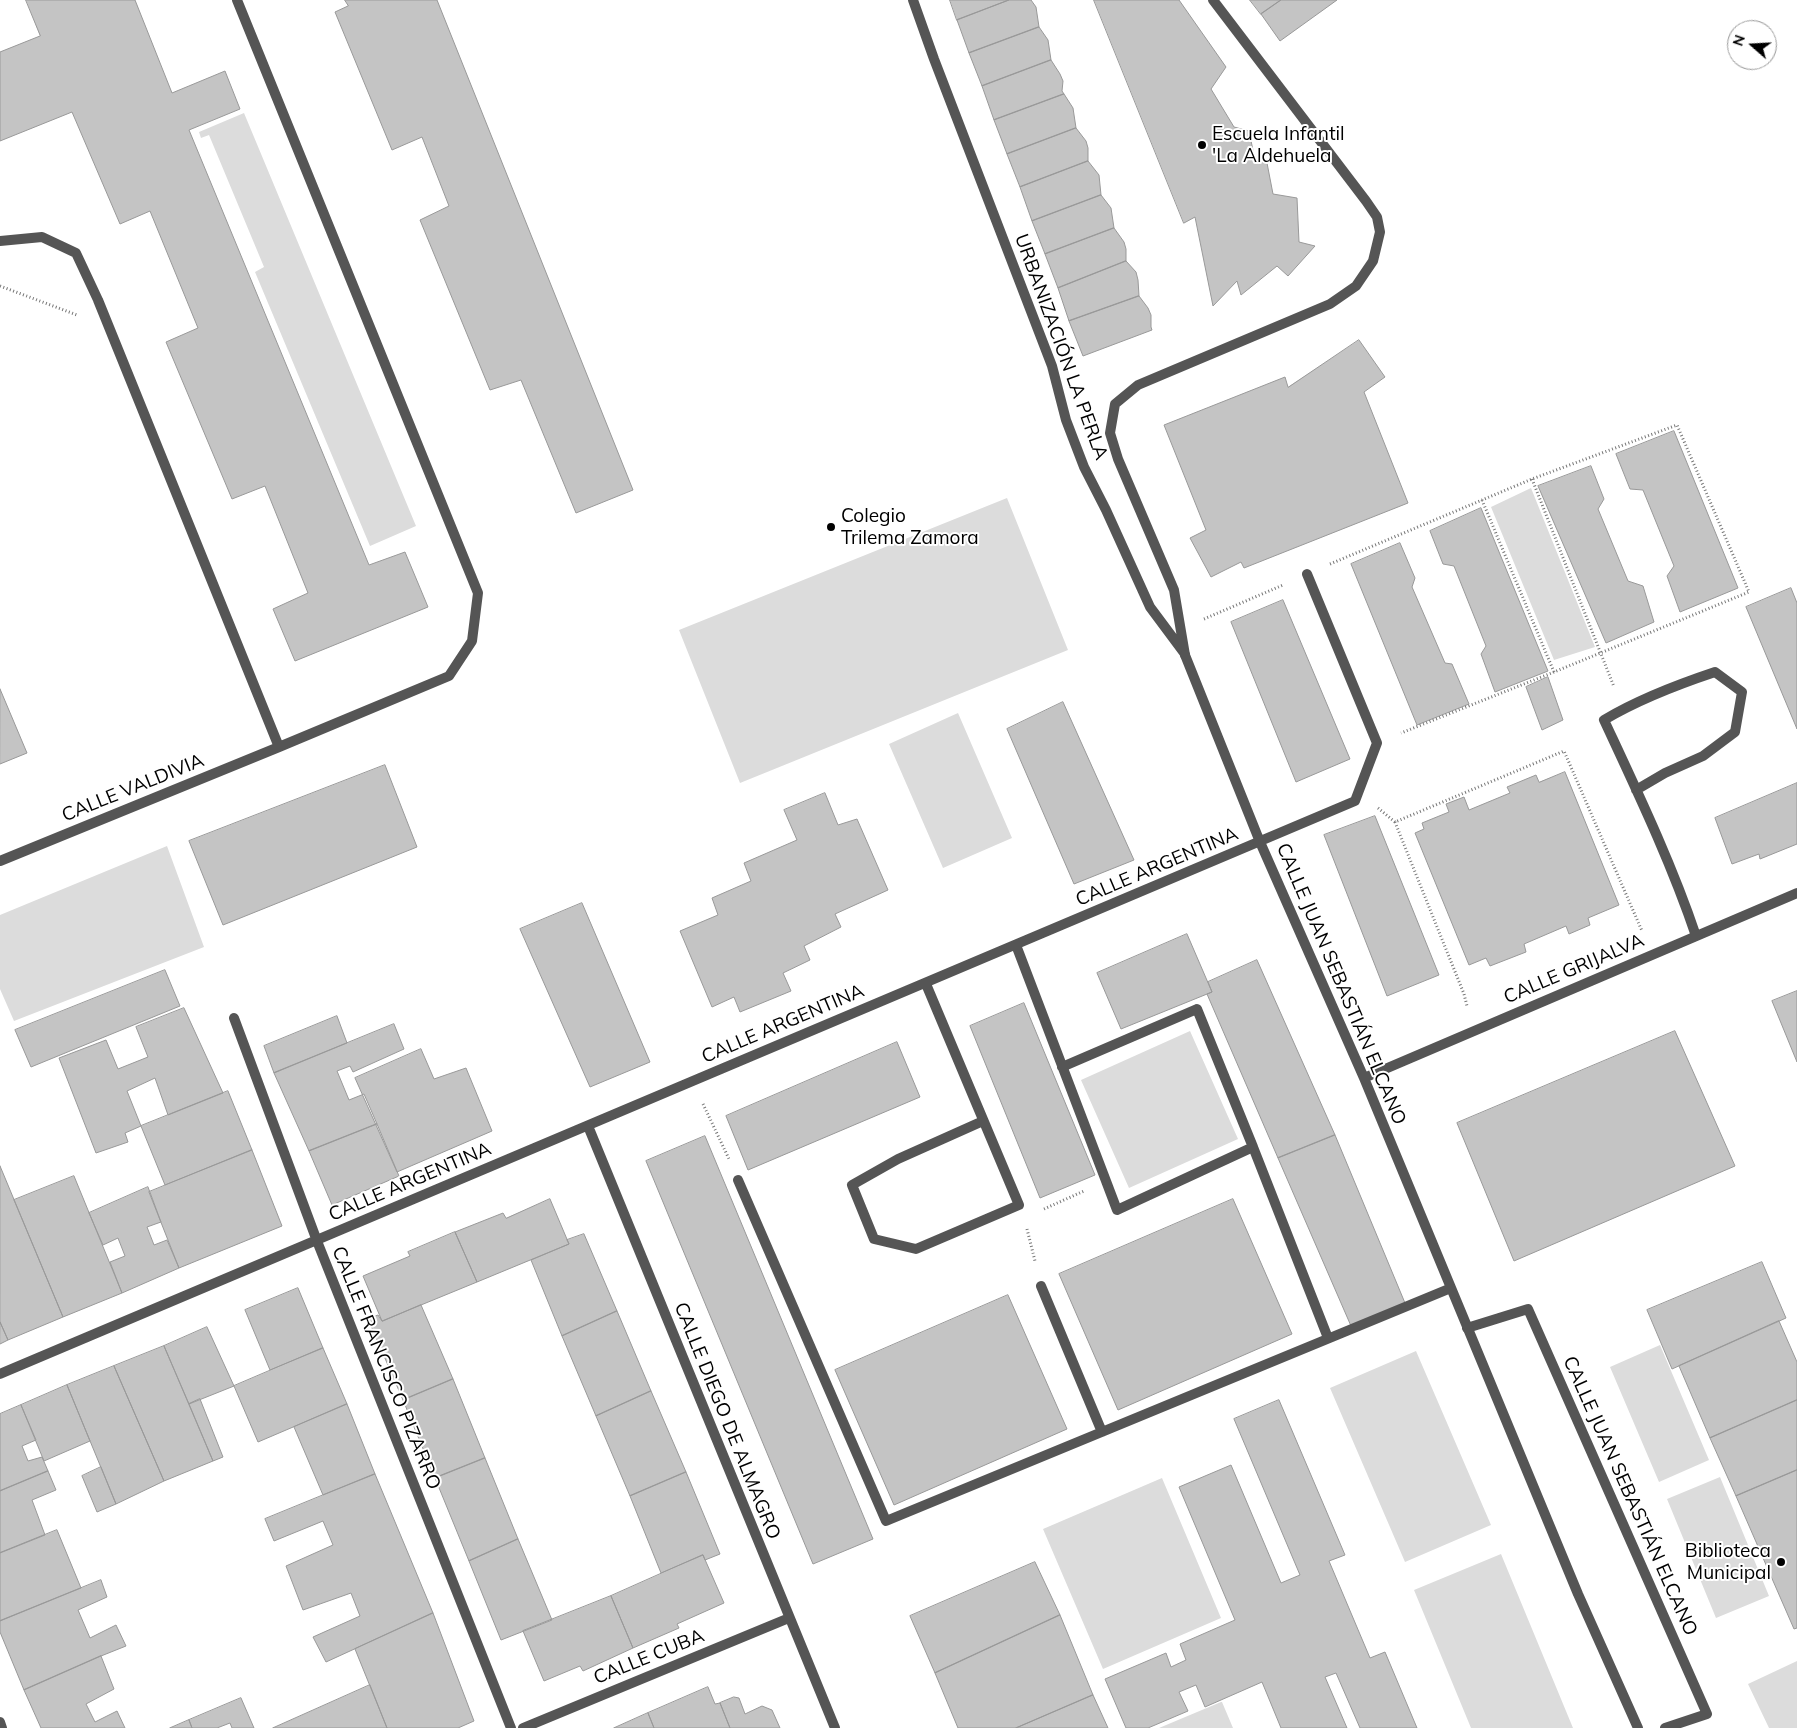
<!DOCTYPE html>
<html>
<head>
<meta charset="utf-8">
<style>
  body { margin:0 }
  #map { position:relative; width:1797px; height:1728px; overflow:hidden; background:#fff; font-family:Mulish,sans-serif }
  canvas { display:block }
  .north { position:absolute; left:1727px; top:20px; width:50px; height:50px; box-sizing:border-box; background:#fff; border:1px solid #999; border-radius:50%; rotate:289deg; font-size:14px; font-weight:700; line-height:20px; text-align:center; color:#000 }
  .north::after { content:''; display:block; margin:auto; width:18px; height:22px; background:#000; clip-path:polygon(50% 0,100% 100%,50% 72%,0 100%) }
</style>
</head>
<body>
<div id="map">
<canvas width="1797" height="1728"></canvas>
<div class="north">N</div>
</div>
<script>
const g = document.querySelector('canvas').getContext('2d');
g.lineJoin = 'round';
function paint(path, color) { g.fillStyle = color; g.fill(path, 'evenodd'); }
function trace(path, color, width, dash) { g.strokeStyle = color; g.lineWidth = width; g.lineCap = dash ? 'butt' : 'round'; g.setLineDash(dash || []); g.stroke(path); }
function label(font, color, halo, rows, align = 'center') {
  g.font = font + ' Mulish,sans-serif'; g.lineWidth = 4; g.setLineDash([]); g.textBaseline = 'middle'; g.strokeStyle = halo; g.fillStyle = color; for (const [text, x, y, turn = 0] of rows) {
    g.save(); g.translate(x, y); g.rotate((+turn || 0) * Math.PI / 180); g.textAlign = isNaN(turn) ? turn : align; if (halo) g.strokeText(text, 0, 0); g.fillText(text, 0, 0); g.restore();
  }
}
paint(new Path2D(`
  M244,113l172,413 -46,20 -115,-274 9,-5 -55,-132 -8,3 -2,-6z
  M1531,488l64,159 -41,13 -63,-153z
  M1007,498l61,152 -328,133 -61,-153z
  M958,713l54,125 -69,30 -54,-124z
  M167,846l37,101 -190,74 -14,-32v-74z
  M1190,1031l48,108 -109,49 -48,-108z
  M1660,1345l49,115 -50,22 -49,-115z
  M1416,1351l75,174 -86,37 -75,-174z
  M1720,1477l49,119 -53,22 -49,-119z
  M1162,1478l59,140 -118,51 -60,-140z
  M1501,1554l72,174h-102l-57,-138z
  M1797,1661v67h-28l-21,-44z
  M1222,1702l11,26h-74l62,-26z`), '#dcdcdc');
const building = new Path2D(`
  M26,0h109l37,93 53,-22 15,38 -51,21 180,435 36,-13 23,55 -133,54 -22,-52 35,-16 -43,-107 -33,13 -66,-157 32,-14 -48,-117 -30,13 -48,-112 -72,29v-89l40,-16z
  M345,0h92l196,490 -57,23 -55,-133 -31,10 -70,-170 29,-14 -27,-69 -30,13 -57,-138 13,-6z
  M950,0h59l-52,20z
  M1009,0h22l5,7 3,20 -70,26 -12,-33z
  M1094,0h85l47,67 -15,22 23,38 15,4 6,29 12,3 6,31 24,4 2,44 16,4 -27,30 -11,-10 -36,29 -4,-14 -24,25 -18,-89 -11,6z
  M1250,0h31l-20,14z
  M1281,0h56l-57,41 -19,-27z
  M1039,27l9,13 3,20 -69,26 -13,-33z
  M1051,60l9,14 3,7 -1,10 2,3 -70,26 -12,-34z
  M1064,94l9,14 3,20 -69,26 -13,-34z
  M1076,128l10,13 2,7v13l-68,26 -13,-33z
  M1088,161l11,14 2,20 -69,26 -12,-34z
  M1101,195l10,13 3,20 -69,26 -13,-33z
  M1114,228l10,14 2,7v12l-68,27 -13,-34z
  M1126,261l10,11 2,8 1,16 -70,25 -11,-33z
  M1139,296l9,12 3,7v12l1,3 -69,26 -14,-35z
  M1359,340l26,37 -21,15 44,111 -164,65 -3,-6 -30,15 -21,-39 16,-8 -42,-105 121,-48 3,10z
  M1674,431l64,157 -58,24 -13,-36 7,-10 -31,-76 -13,-1 -14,-35z
  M1591,466l13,33 -6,10 30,72 15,5 11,36 -48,21 -68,-157z
  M1481,508l67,163 -53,21 -14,-38 5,-8 -32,-80 -11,-2 -13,-33z
  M1400,543l15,35 -3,9 33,76 7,1 17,40 -52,21 -66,-161z
  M1791,588l6,15v126l-51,-122z
  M1283,600l67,159 -54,23 -65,-160z
  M1548,677l15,43 -21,10 -16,-43z
  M0,689l27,64 -27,11z
  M1063,702l71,158 -60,24 -67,-155z
  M385,765l32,82 -194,78 -34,-84z
  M1565,772l54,133 -31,13 2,7 -21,9 -3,-8 -42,18 2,8 -36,14 -4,-8 -17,7 -54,-132 9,-4 -2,-6 27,-11 -3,-8 18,-7 5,13 41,-17 -3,-6 29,-12 3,7z
  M1797,783v61l-37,15 -1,-5 -27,10 -17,-46z
  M825,793l13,32 19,-6 31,71 -53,24 6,13 -37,19 6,14 -27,13 8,18 -51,21 -6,-15 -22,10 -32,-76 38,-16 -6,-17 39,-17 -7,-18 53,-23 -13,-30z
  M1375,816l64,159 -52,21 -63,-161z
  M582,903l68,159 -60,25 -70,-158z
  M1187,934l25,58 -91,37 -24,-56z
  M1257,960l78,175 -57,23 -71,-164 5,-2 -4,-10z
  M165,970l15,36 -149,61 -16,-37z
  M1797,991v71l-25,-61z
  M1024,1003l71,172 -55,23 -70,-172z
  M184,1008l39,85 -55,22 -13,-37 -28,13 14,35 -16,7 3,9 -32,11 -37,-95 47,-18 12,29 30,-12 -12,-30z
  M337,1016l10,27 -73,30 -10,-27z
  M394,1024l10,25 -51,23 -3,-6 -13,5 12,29 15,-6 13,30 -68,27 -35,-78z
  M1675,1031l60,135 -221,95 -57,-138z
  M897,1042l23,55 -172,73 -22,-54z
  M421,1049l13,30 32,-11 26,63 -95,41 -42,-94z
  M228,1091l24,59 -87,35 -24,-59z
  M377,1124l22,52 -67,29 -23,-54z
  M1335,1135l70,168 -54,23 -73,-168z
  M705,1136l168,403 -60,25 -167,-403z
  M252,1150l30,76 -103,42 -30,-76z
  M0,1166l63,151 -55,23 -8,-18z
  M74,1176l48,117 -59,24 -49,-117z
  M148,1187l13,35 -14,5 7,18 13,-5 12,28 -57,25 -12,-31 15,-6 -7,-18 -15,7 -14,-32z
  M550,1199l19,45 -92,38 -22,-50 48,-19 3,5z
  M1233,1199l59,135 -174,76 -59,-136z
  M455,1232l22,50 -95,39 -19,-45 47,-20 -2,-4z
  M584,1234l33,77 -55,25 -31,-76 38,-16 -2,-4z
  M1762,1262l24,56 -114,51 -25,-59z
  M298,1288l25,60 -53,22 -25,-60z
  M1008,1295l59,134 -173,76 -59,-135z
  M421,1305l32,74 -50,21 -35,-81 10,-4 4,6z
  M617,1311l34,80 -55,25 -34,-80z
  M1779,1321l18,41v38l-87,38 -31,-72z
  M0,1322l8,18 -8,4z
  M207,1327l27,59 -45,18 -25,-58z
  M164,1346l49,115 -49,20 -50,-115z
  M323,1348l24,56 -89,38 -24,-56z
  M114,1366l50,115 -48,23 -49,-119z
  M453,1379l32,79 -50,20 -32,-78z
  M67,1385l23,56 -46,20 -23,-56z
  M651,1391l35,81 -56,24 -34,-80z
  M200,1399l23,58 -10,4 -24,-57z
  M1279,1400l66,155 -16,6 41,97 15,-6 32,76h-57l-24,-55 -11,4 22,51h-66l-19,-46 -57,25 -9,-22 -17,7 9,19 -40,17h-22l-21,-49 61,-26 5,14 15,-7 -6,-16 55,-24 -56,-133 52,-22 50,118 19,-8 -66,-156z
  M1797,1400v70l-61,26 -26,-58z
  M347,1404l28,70 -52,21 -29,-68z
  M21,1405l15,35 -14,6 6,15 14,-4 6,14 -48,20v-77z
  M485,1458l33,81 -49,22 -34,-83z
  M101,1467l15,37 -19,8 -15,-36z
  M1797,1470v158l-3,1 -58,-133z
  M48,1471l8,19 -24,10 13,35 -45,18v-62z
  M686,1472l34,82 -15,6 -2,-5 -42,18 -31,-77z
  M375,1474l58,139 -107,49 -13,-25 47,-21 -9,-23 -48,17 -17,-44 47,-21 -10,-24 -49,20 -9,-22z
  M57,1530l24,58 -81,33v-68z
  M518,1539l34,81 -51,20 -32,-79z
  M703,1555l21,48 -47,21 2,4 -46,20 -22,-52z
  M1035,1562l25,53 -125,58 -25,-57z
  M101,1580l6,17 -29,13 12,28 26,-13 10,21 -25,10 -77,34 -24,-58v-11z
  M611,1596l22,52 -50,23 -3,-5 -36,15 -21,-50z
  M433,1613l41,108 -16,7h-71l-32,-79z
  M1060,1615l33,80 -77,33h-58l-23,-55z
  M101,1656l13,33 -28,15 9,18 22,-11 8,17h-84l-17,-38z
  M370,1685l17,43h-114z
  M708,1687l7,17 5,-1 10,25h-76l-6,-15z
  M1093,1695l15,33h-92z
  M734,1697l5,1 6,16 17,-8 10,4 8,18h-50l-10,-25z
  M241,1698l13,30h-22l-2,-5 -13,5h-25l-3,-8z
  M648,1713l6,15h-40z
  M189,1720l3,8h-22z`);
paint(building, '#c4c4c4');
trace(building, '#999', 1);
trace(new Path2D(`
  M0,286l77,29
  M1532,479l82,208
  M1482,500l72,172
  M1330,564l202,-85 145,-54 72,167 -195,80 -153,61
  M1204,619l79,-34
  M1378,808l17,14 169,-71 78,180
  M1395,822l69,172 3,12
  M703,1104l26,55
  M1044,1209l40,-18
  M1027,1229l8,32`), '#777', 3, [1, 2.5]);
trace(new Path2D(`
  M913,0l21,59 118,307 14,54 18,47 22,43 44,97 35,47
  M0,241l42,-4 34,16 22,47 181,447
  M1185,655l-11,-65 -56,-131 -8,-26 5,-29 23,-19 192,-81 26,-18 17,-25 7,-29 -3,-15 -11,-16 -153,-201
  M0,861l279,-114 170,-71 23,-35 6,-48 -241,-593
  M1467,1328l61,-19 179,405 -42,14`), '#555', 10);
trace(new Path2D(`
  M1185,655l75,187 104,236 214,516 60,134
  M1636,790l29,-17 38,-17 32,-24 7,-40 -27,-20c-39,13 -76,27 -111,48 33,71 67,142 92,216
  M1016,945l90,236 11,29 136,-63 -56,-138 -135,58
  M926,984l93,221 -103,44 -42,-10 -22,-54 46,-26 85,-38
  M234,1018l83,223 194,487
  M1364,1078l433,-185
  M588,1126l247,602
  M1253,1147l75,191
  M738,1180l148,341 565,-233
  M1041,1286l61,146
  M0,1374l1355,-573 22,-58 -70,-169
  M0,1722l2,6
  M523,1728l266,-110`), '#555', 10);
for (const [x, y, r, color] of [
  [1202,145,5,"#000"],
  [831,527,5,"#000"],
  [1781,1562,5,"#000"]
]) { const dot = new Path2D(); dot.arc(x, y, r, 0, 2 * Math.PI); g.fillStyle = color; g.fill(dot); trace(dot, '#fff', 2); }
label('19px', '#000', '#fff', [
  ["Escuela Infantil",1212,134],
  ["'La Aldehuela",1212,156],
  ["Colegio",841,516],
  ["Trilema Zamora",841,538],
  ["Biblioteca",1771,1551,"right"],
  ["Municipal",1771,1573,"right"]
], 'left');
label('19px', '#000', '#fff', [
  ["URBANIZACIÓN LA PERLA",1061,347,70],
  ["CALLE VALDIVIA",133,788,-22],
  ["CALLE ARGENTINA",1157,867,-23],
  ["CALLE GRIJALVA",1574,969,-23],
  ["CALLE JUAN SEBASTIÁN ELCANO",1341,984,67],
  ["CALLE ARGENTINA",783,1024,-23],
  ["CALLE ARGENTINA",410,1182,-23],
  ["CALLE FRANCISCO PIZARRO",386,1368,68],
  ["CALLE DIEGO DE ALMAGRO",727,1421,68],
  ["CALLE JUAN SEBASTIÁN ELCANO",1630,1496,66],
  ["CALLE CUBA",649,1657,-22]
]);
</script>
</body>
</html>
